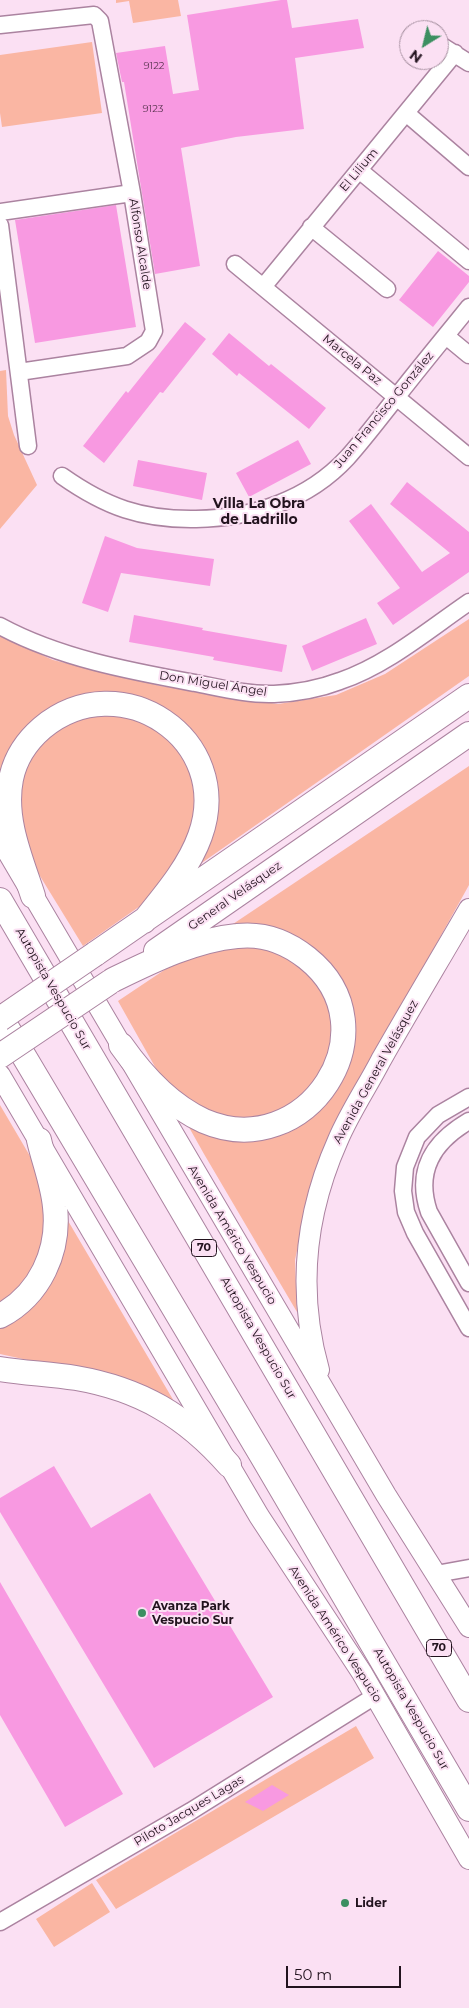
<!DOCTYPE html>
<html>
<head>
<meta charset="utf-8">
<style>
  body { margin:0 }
  #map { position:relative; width:469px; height:2008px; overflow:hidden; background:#fbe0f3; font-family:Montserrat,sans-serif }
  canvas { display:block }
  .north { position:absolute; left:399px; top:20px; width:50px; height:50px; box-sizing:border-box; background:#fbe0f3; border:1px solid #a48e9e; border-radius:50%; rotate:216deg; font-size:14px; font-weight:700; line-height:20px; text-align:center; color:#22131e }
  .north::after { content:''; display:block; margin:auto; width:18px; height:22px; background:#3c8f61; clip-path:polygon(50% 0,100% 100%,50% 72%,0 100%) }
  .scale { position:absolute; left:286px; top:1966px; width:115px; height:22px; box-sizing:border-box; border:2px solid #22131e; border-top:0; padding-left:6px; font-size:15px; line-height:18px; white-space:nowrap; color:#22131e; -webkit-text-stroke:4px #fbe0f3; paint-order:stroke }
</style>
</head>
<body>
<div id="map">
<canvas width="469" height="2008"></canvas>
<div class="north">N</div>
<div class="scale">50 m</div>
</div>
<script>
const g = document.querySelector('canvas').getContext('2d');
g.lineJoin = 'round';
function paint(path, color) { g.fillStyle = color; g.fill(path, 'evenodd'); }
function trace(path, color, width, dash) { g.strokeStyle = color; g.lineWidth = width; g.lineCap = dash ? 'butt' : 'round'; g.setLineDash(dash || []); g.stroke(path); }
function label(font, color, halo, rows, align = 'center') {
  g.font = font + ' Montserrat,sans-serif'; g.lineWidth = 4; g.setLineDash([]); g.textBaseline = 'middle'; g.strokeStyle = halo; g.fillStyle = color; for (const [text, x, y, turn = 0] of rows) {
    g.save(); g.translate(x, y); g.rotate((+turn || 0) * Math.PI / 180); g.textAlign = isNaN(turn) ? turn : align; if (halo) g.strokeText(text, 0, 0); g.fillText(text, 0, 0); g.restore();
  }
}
paint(new Path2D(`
  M116,0h62l3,16 -48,7 -4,-22 -13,2z
  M92,42l10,71 -100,14 -2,-14v-58z
  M6,370l2,46 6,19 23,50 -37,44v-158z
  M469,619v57l-386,270 -83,-135v-175l53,24 108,26 117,18 58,-9 49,-21z
  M469,766v119l-140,252 -22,66 -12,57 2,52 -93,-158 -86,-153z
  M0,1105l175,298 -79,-28 -96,-21z
  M356,1726l18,32 -258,151 -20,-29z
  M92,1883l18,29 -56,35 -18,-28z`), '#fab6a3');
paint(new Path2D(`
  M281,0h6l5,28 66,-9 6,29 -69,10 9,71 -68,8 -55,11 19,118 -45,8 -31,-192h-2l-6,-29 49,-7 8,48 26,-4 -12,-75z
  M116,205l20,122 -101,16 -20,-123z
  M438,251l31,25v6l-36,45 -34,-27z
  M185,322l21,17 -43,54 -3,-1 -56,71 -21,-17 43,-55 2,2z
  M229,333l40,33 2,-2 55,44 -17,21 -70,-56 -2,3 -25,-22z
  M298,440l13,24 -62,33 -13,-24z
  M138,460l69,13 -5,27 -69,-14z
  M407,482l62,50v40l-76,53 -16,-22 23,-15 -51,-67 22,-17 51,68 28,-19 -60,-49z
  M105,536l32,12 77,11 -4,27 -89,-13 -13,39 -26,-9z
  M134,615l69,13 -1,2 85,15 -5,27 -69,-12 1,-3 -85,-15z
  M366,618l11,26 -65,27 -10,-25z
  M54,1466l37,62 59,-35 123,204 -119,71 -154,-256v-14z
  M0,1582l123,212 -58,33 -65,-112z
  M272,1785l17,10 -26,16 -18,-9z`), '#f899e1');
const minor = new Path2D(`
  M0,25l94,-10 6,6 32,172 22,138 -6,11 -21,14 -108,16
  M439,44l30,19
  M406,113l63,54
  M359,170l110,91
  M0,212l132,-19
  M0,225l28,221
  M311,227l76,62
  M235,264l234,193
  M263,287l192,-234
  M446,336l23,19
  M62,476c44,31 80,44 134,43 57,-1 112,-19 151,-61 17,-19 32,-39 48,-59 24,-31 49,-61 74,-92
  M0,626c59,32 130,45 195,57 26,5 53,12 79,11 22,-1 45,-5 66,-13 47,-16 88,-51 129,-79
  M469,1097l-31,18 -21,22 -12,30 -2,24 3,21 9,21 54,95
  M469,1121c-36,21 -54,50 -40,91l40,71
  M436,1574l33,-6
  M0,1922l191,-111 184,-115`);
const major = new Path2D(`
  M0,839l386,656 83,132
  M0,1075l259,441 103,157 107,186
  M319,1370c-22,-78 -14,-156 19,-230 12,-28 29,-53 43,-80 29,-51 59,-101 88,-151`);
const highway = new Path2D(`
  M33,896c-12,-37 -30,-77 -22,-117 4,-20 16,-38 31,-51 78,-65 193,11 158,108 -11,31 -35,59 -56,85
  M0,900l469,800
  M156,951l313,-217
  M95,954l374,-258
  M113,980c39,-19 81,-40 124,-44 26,-3 50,6 70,22 89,71 -1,207 -103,163 -35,-16 -62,-46 -83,-76
  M0,1016l262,440 207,353
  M0,1316c40,-21 60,-65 55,-109 -2,-23 -11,-45 -16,-67
  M0,1369c25,4 51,5 76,9 64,11 110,38 153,87`);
trace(minor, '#ab83a0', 19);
trace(major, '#ab83a0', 22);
trace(highway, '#ab83a0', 26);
trace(minor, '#fff', 16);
trace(major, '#fff', 20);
trace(highway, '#fff', 24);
const highwayBridge = new Path2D(`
  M0,1019l95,-65
  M0,1056l110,-74`);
trace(highwayBridge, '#ab83a0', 26, []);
trace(highwayBridge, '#fff', 24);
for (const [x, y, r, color] of [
  [142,1613,5,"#3c8f61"],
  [345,1903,5,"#3c8f61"]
]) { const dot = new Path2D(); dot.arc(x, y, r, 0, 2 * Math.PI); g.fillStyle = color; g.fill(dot); trace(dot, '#fbe0f3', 2); }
label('10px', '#58344f', null, [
  ["9122",154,66],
  ["9123",153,109]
]);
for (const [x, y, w] of [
  [204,1248,25],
  [439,1648,25]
]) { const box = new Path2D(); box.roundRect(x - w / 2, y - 8.5, w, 17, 4); g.fillStyle = '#fbe0f3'; g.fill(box); trace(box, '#22131e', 1); }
label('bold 11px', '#22131e', null, [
  ["70",204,1248],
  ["70",439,1648]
]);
label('12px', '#22131e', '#fbe0f3', [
  ["El Lilium",359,170,-50],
  ["Alfonso Alcalde",140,244,81],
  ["Marcela Paz",352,360,39],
  ["Juan Francisco González",384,410,-50],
  ["Don Miguel Ángel",213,684,9],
  ["General Velásquez",235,896,-35],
  ["Autopista Vespucio Sur",53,989,60],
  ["Avenida General Velásquez",376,1072,-61],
  ["Avenida Américo Vespucio",232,1235,59],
  ["Autopista Vespucio Sur",258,1338,60],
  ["Avenida Américo Vespucio",335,1634,57],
  ["Autopista Vespucio Sur",411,1709,60],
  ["Piloto Jacques Lagas",189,1811,-31]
]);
label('bold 12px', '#22131e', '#fbe0f3', [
  ["Avanza Park",152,1606],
  ["Vespucio Sur",152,1620],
  ["Lider",355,1903]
], 'left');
label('bold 14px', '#22131e', '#fbe0f3', [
  ["Villa La Obra",259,504],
  ["de Ladrillo",259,520]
]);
</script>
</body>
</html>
